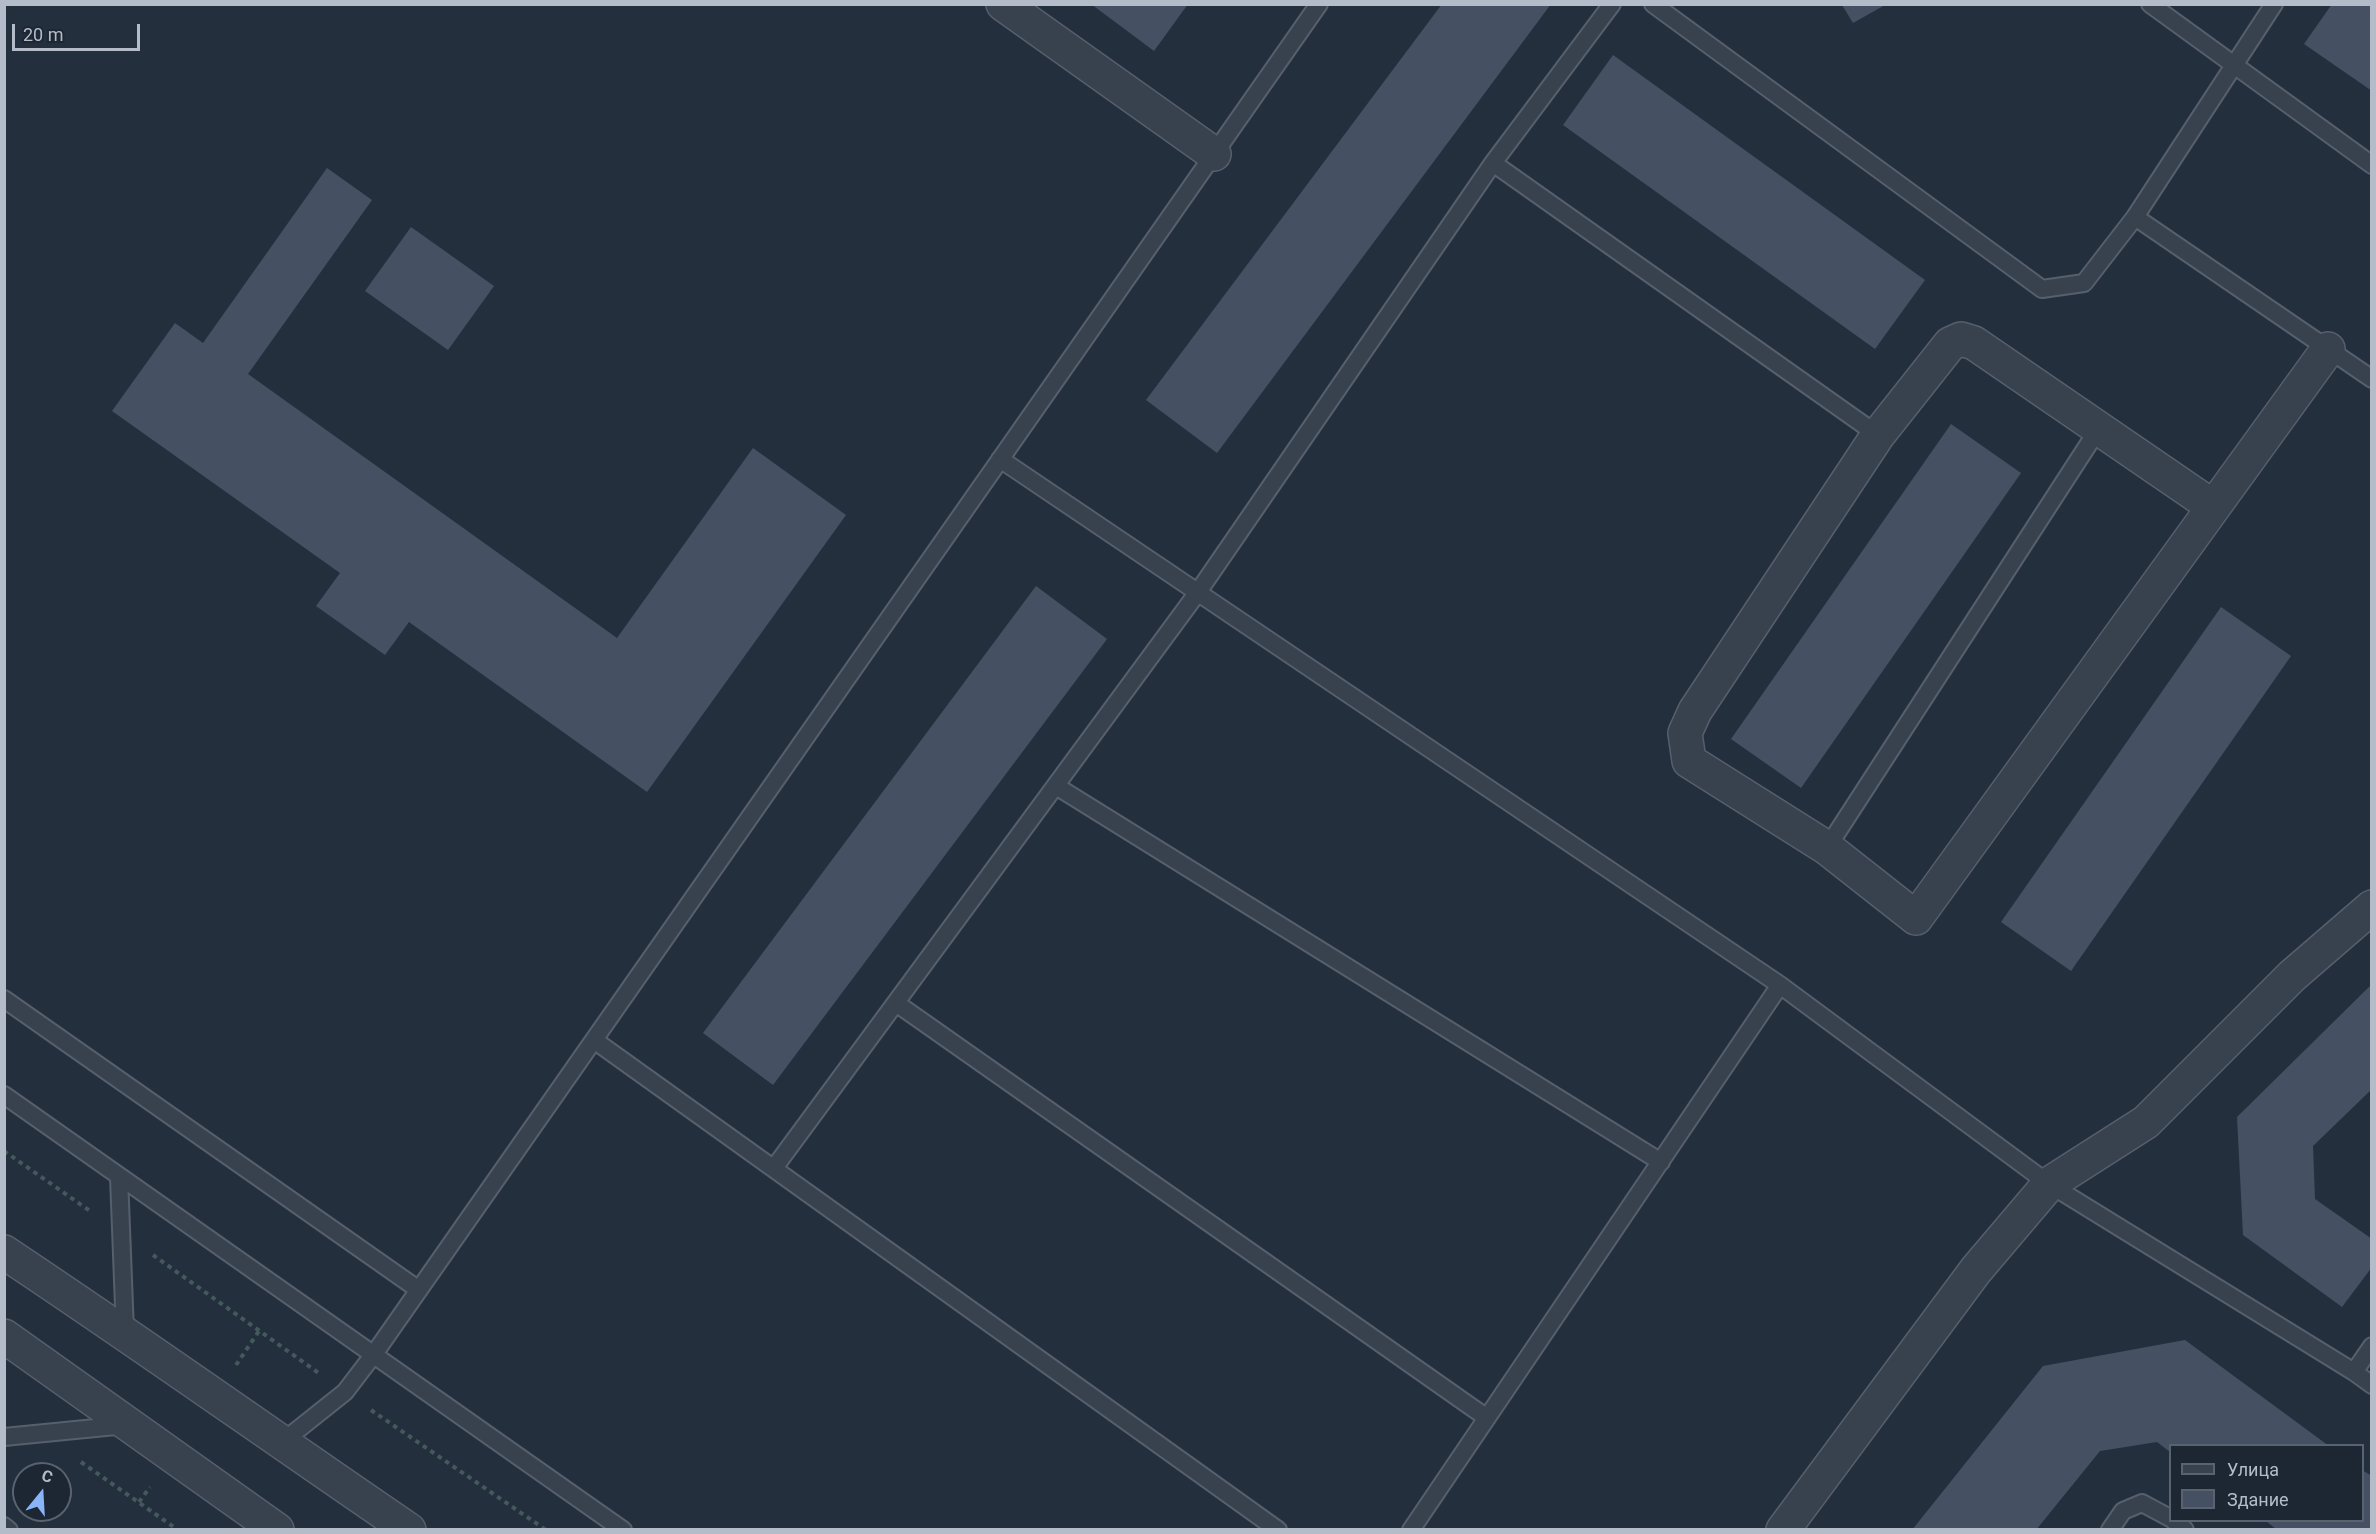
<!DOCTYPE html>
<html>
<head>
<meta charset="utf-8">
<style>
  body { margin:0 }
  #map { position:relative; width:2376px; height:1534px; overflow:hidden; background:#242f3e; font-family:Roboto,sans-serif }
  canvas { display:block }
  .frame { position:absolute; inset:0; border:6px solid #b4bcc9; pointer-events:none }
  .legend { position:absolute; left:2169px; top:1444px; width:195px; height:78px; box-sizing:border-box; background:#1d2633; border:2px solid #59626f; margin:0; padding:8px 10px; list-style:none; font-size:18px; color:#b4bcc9 }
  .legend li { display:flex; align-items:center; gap:12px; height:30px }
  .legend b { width:30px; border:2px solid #59626f }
  .north { position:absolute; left:12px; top:1462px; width:60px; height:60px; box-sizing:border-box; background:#1d2633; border:2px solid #59626f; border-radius:50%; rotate:18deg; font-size:16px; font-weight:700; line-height:24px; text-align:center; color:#b4bcc9 }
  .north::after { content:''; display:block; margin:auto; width:21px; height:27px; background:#8ab4f8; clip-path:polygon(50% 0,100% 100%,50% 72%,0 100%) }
  .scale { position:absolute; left:12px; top:24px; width:128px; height:27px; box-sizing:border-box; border:3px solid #b4bcc9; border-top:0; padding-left:8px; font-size:18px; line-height:21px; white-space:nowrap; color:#b4bcc9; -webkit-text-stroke:4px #1d2633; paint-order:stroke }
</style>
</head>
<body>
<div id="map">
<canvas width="2376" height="1534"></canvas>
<div class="frame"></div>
<ul class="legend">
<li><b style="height:8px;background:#38414e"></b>Улица</li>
<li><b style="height:16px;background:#455162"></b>Здание</li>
</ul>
<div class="north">С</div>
<div class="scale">20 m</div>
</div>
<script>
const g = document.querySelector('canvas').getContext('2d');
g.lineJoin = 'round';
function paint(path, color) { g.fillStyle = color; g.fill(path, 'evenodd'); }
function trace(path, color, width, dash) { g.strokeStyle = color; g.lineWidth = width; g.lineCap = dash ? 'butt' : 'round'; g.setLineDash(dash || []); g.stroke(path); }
paint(new Path2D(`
  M1091,4h97l-34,47z
  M1442,4h109l-334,449 -71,-53z
  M2332,4h40v87l-68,-47z
  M1842,5h43l-32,18z
  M1613,55l312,225 -50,69 -312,-224z
  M327,168l45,32 -124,174 369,264 136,-190 93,67 -199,277 -238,-170 -24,33 -69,-49 24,-33 -228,-162 63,-88 28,20z
  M411,227l83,59 -46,64 -83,-59z
  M1951,424l70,49 -220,315 -70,-49z
  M1036,586l71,53 -334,446 -70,-52z
  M2221,607l70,49 -220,315 -70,-49z
  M2372,984v105l-59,57 2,53 57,40v28l-30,40 -99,-72 -6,-118z
  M2185,1340l144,106h-159v6l-13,-10 -57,9 -64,79h-124l131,-164z
  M2362,1470l10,6v54h-95l-12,-10h97z`), '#455162');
const service = new Path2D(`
  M1612,4l-119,159 385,272
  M1653,4l389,285 42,-6 51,-66 139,-213
  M2150,4l222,161
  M2135,217l237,162
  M1000,459l780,526 269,199 305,188
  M1056,786l605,376
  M1827,848l272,-420
  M4,999l415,291
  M896,1003l591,415
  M594,1040l684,490
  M4,1095l619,435
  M774,1168l424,-576 295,-429
  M119,1177l6,155
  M2372,1346l-18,26 18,13
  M4,1437l122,-12
  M281,1443l64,-51 29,-38 945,-1350
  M2173,1520l12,10
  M4,1526l5,4
  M1411,1530l369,-545
  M2110,1530l13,-19 19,-8 28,15`);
const minor = new Path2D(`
  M1003,4l211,150
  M2212,506l-238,-163 -13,-4 -11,5 -72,91 -183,276 -10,22 4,28 138,87 89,70 412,-569
  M1783,1530l193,-260 73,-86 97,-62 146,-146 80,-69`);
const tertiary = new Path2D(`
  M4,1252c137,91 270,186 405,278
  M4,1336l273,194`);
trace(service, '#565f6c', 20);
trace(minor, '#565f6c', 36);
trace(tertiary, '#565f6c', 36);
trace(new Path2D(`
  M4,1151l86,60
  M153,1255l167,119
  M236,1365l23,-34
  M371,1410l175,120
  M81,1462l97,68
  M139,1502l11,-15`), '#44595c', 4, [4.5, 4.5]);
trace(service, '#38414e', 16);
trace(minor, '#38414e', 33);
trace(tertiary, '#38414e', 33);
</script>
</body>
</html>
